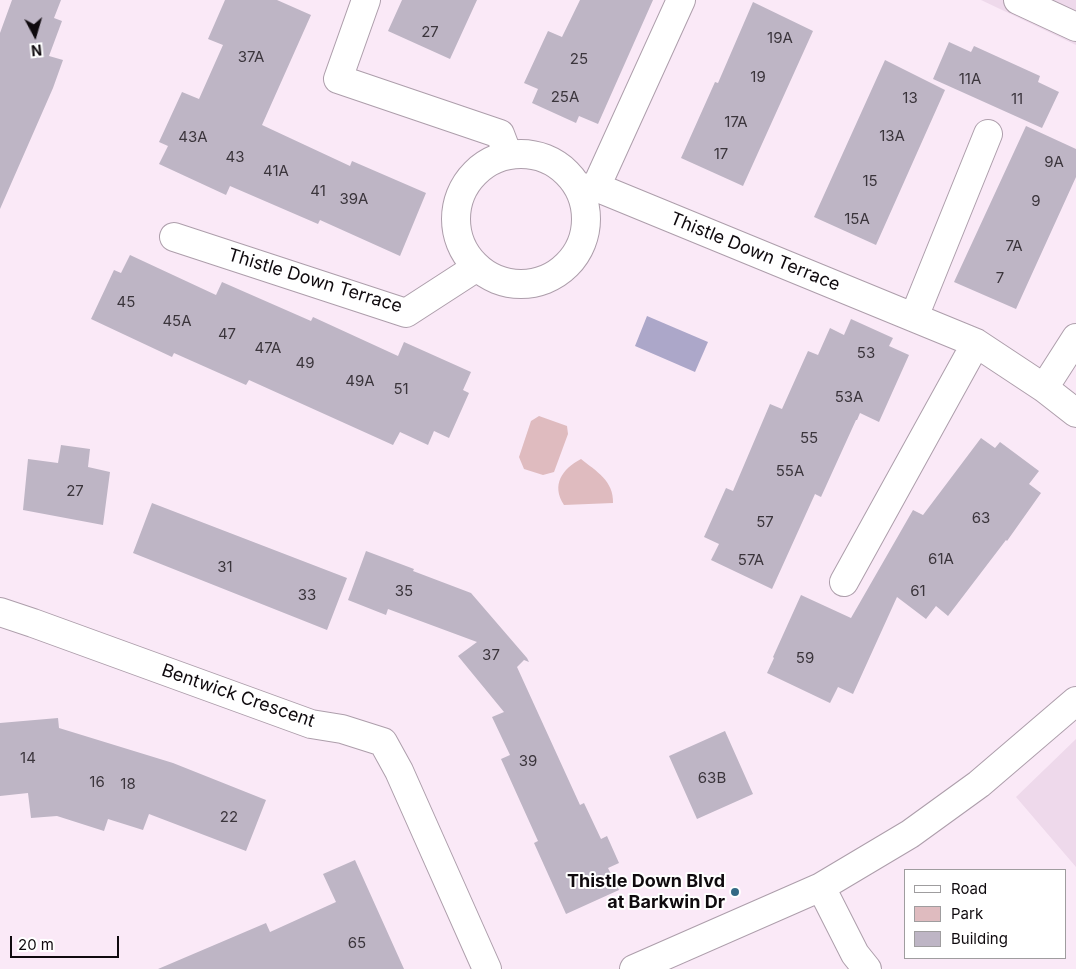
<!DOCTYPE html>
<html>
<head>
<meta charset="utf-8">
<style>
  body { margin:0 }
  #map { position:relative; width:1076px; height:969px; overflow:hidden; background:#fae9f7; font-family:Inter,sans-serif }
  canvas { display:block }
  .legend { position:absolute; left:904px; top:869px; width:162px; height:90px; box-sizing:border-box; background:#fff; border:1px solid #9f9d9f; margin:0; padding:6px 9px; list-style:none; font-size:15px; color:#0f0a0e }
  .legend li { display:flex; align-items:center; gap:10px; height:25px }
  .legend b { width:25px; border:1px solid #9f9d9f }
  .north { position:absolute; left:10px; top:10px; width:50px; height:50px; -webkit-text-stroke:4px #fff; paint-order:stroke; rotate:174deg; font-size:14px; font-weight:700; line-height:20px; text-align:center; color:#0f0a0e }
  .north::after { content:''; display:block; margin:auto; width:18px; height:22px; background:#0f0a0e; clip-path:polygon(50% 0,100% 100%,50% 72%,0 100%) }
  .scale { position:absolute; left:10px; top:936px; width:109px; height:22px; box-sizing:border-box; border:2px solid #0f0a0e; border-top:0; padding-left:6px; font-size:15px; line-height:18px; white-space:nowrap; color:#0f0a0e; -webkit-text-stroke:4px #fff; paint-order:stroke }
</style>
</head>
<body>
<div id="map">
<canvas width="1076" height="969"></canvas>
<ul class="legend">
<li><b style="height:6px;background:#fff"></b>Road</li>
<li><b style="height:14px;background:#dfbbbf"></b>Park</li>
<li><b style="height:14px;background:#beb5c5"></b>Building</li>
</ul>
<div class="north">N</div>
<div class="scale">20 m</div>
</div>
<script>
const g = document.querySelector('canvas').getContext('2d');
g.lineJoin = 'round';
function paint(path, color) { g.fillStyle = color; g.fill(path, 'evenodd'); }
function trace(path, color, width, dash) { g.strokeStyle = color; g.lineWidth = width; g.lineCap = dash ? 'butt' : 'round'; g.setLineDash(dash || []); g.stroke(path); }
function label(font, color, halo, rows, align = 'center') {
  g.font = font + ' Inter,sans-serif'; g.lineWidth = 4; g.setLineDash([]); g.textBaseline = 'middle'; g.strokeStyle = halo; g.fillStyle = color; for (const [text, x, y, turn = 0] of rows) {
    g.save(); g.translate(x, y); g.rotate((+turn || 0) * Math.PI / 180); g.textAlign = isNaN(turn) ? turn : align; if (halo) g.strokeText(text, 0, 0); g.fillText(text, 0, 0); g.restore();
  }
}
paint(new Path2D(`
  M981,0h95v45z
  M1076,739v128l-60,-70z`), '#eed9eb');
paint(new Path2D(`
  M539,416l28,10 1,8 -14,38 -11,3 -19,-6 -5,-12 12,-36z
  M581,459c15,12 33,22 32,44l-49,2c-13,-20 -2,-36 17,-46z`), '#dfbbbf');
paint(new Path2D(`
  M647,316l61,26 -13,30 -60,-26z`), '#aca7c9');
paint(new Path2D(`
  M12,0h49l-7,18 8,3 -13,35 14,4 -10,28 -53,121v-176z
  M225,0h52l34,15 -49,110 88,41 2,-5 74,32 -26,63 -80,-36 -2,4 -88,-38 -4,9 -67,-31 9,-18 -9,-4 23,-50 17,7 24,-54 -15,-6z
  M402,0h75l-27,59 -62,-28z
  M580,0h73l-55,124 -19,-8 -3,7 -44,-20 6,-14 -14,-6 24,-52 14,6z
  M753,2l60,29 -70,155 -62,-28 34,-76 3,1z
  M949,42l22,10 3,-6 66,30 -2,6 21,10 -17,36 -109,-49z
  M885,60l60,30 -69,155 -62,-28z
  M1026,126l50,23v28l-60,132 -62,-27z
  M130,255l86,40 6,-13 89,39 2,-4 85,39 6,-14 67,30 -8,18 6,3 -20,45 -15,-7 -6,14 -28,-13 -7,13 -144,-65 -3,5 -72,-32 -2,4 -81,-38 23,-49 7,3z
  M851,319l42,19 -4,8 20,9 -30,67 -19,-9 -3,7h-1l-35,77 -6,-3 -43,95 -61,-29 8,-16 -15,-7 22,-49 7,3 37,-87 12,5 26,-58 10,4 12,-27 14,7z
  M981,438l14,10 5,-6 39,29 -10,13 12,9 -34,48 -1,-1 -58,76 -12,-10 -10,13 -29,-22 -44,97 -15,-7 -8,16 -63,-30 7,-15 -1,-1 28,-62 50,23 62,-108 10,5z
  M61,445l29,4 -2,18 22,5 -7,53 -80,-15 5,-51 30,4z
  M152,503l195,75 -20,52 -194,-77z
  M366,551l48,18 -1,2 58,22 56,65 2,4 -5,-2 -7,7 63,138 4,-2 17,36 6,-3 12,27 -11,5 11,22 -53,24 -32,-71 4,-2 -37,-82 9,-4 -18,-38 12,-5 -46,-56 19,-14 -89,-33 -2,6 -38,-15z
  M58,718l1,10 114,35 93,37 -20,51 -97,-37 -6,16 -35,-11 -4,12 -47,-15 -26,2 -3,-25 -28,3v-73z
  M725,731l28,63 -56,25 -28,-63z
  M355,860l49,109h-246l108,-46 4,9 66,-30 -13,-28z`), '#beb5c5');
const minor = new Path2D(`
  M366,0l-28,79 162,55 8,21
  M1018,0l58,27
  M456 219a65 65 0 1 1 130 0a65 65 0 1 1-130 0Z
  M596,187l85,-187
  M579,188l17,-1 380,156 68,45 32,25
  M174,237l232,76 71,-46
  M914,317l74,-183
  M1044,388l32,-50
  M844,582l132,-239
  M0,612l33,11 278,101 31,5 41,13 16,29 88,198
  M821,887l34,67 12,15
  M634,969l187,-82 89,-53 69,-50 97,-83`);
trace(minor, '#ad9eab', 30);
trace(minor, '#fff', 28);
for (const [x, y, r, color] of [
  [735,892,5,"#346a85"]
]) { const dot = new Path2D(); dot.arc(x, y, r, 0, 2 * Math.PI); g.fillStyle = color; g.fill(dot); trace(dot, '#fff', 2); }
label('15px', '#3b353c', null, [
  ["27",430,32],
  ["19A",780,38],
  ["37A",251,57],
  ["25",579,59],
  ["19",758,77],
  ["11A",970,79],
  ["25A",565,97],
  ["13",910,98],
  ["11",1017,99],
  ["17A",736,122],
  ["13A",892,136],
  ["43A",193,137],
  ["17",721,154],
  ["43",235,157],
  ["9A",1054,162],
  ["41A",276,171],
  ["15",870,181],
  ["41",318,191],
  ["39A",354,199],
  ["9",1036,201],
  ["15A",857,219],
  ["7A",1014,246],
  ["7",1000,278],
  ["45",126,302],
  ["45A",177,321],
  ["47",227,334],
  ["47A",268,348],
  ["53",866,353],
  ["49",305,363],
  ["49A",360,381],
  ["51",401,389],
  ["53A",849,397],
  ["55",809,438],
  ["55A",790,471],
  ["27",75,491],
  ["63",981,518],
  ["57",765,522],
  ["61A",941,559],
  ["57A",751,560],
  ["31",225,567],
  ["35",404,591],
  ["61",918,591],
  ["33",307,595],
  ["37",491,655],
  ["59",805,658],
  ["14",28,758],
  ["39",528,761],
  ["63B",712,778],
  ["16",97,782],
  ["18",128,784],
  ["22",229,817],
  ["65",357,943]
]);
label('18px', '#0f0a0e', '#fff', [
  ["Thistle Down Terrace",755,252,22],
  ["Thistle Down Terrace",315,281,17],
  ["Bentwick Crescent",238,696,19]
]);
label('bold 18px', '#0f0a0e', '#fff', [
  ["Thistle Down Blvd",725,882],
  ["at Barkwin Dr",725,903]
], 'right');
</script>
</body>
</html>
